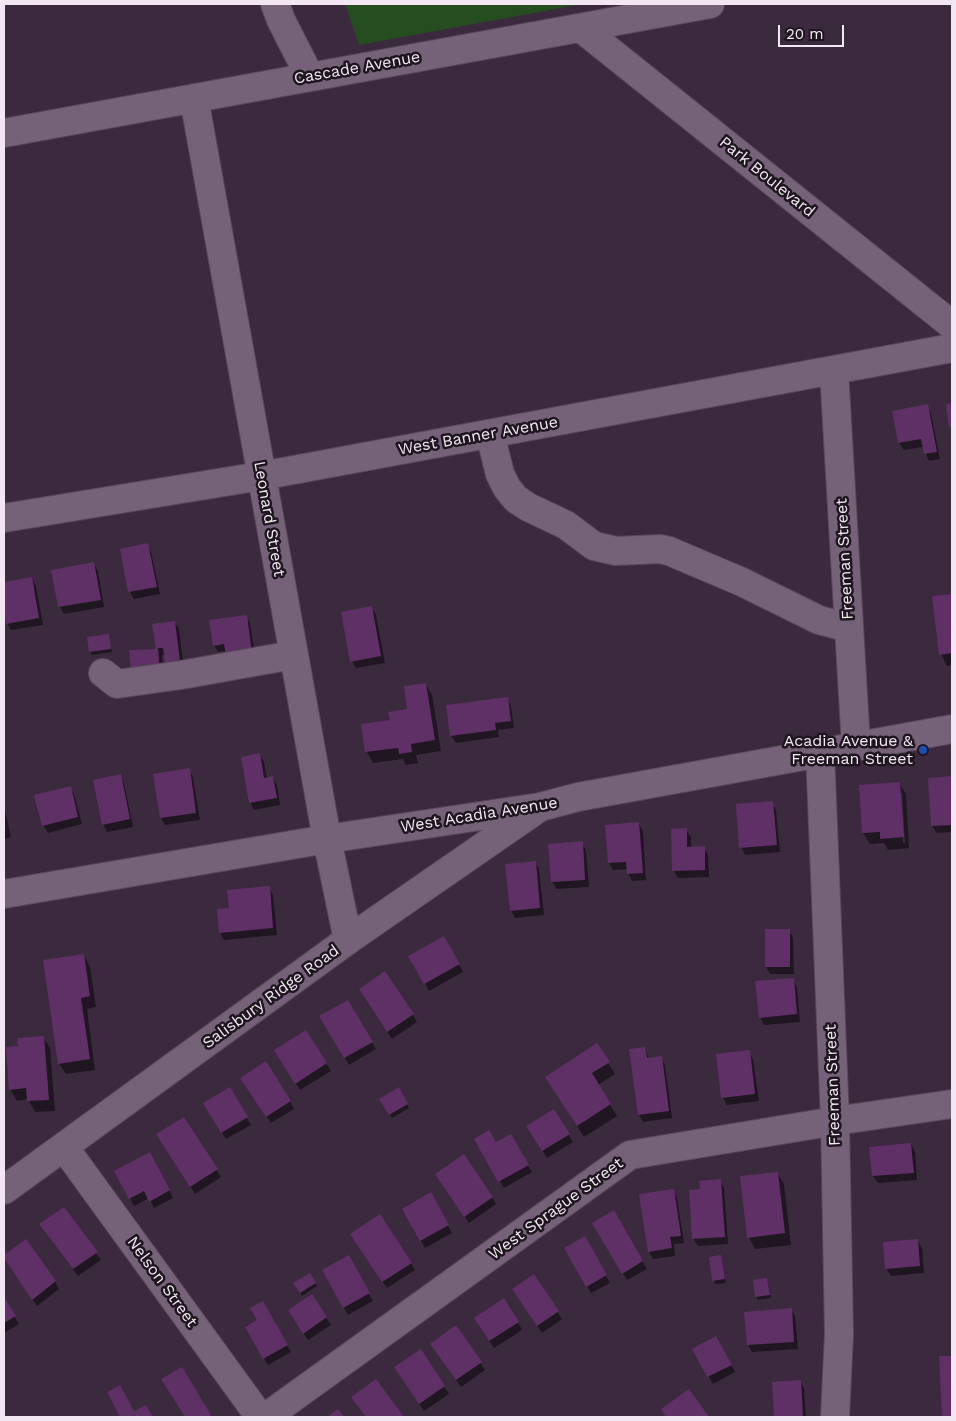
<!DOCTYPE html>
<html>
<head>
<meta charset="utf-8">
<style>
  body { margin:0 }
  #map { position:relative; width:956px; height:1421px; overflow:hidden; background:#3b2a3e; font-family:"Work Sans",sans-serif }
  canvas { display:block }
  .frame { position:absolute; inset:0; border:5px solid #f3e7f4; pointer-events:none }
  .scale { position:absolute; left:778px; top:25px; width:66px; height:22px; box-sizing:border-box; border:2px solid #f3e7f4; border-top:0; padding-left:6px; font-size:15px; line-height:18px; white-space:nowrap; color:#f3e7f4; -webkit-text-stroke:4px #1e161f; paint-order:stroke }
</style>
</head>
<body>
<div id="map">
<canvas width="956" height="1421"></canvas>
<div class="frame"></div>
<div class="scale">20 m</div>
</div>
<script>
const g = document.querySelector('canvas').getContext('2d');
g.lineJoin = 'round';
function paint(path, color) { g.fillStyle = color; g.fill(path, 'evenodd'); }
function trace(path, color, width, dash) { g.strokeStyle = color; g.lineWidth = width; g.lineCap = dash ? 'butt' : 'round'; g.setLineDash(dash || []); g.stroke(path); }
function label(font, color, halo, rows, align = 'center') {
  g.font = font + ' "Work Sans",sans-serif'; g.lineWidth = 5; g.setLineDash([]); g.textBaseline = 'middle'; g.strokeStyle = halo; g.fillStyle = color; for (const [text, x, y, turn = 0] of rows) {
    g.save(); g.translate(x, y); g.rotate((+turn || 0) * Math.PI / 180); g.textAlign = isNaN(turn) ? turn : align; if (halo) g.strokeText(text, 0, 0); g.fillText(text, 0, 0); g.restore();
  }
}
paint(new Path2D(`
  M345,4h238l-224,41z`), '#254d20');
paint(new Path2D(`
  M927,406l4,7 9,46 -11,2 -6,-14 -19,3 -5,-7 -5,-31z
  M147,545l4,7 9,42 -26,5 -4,-7 -9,-42z
  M93,563l5,8 6,36 -40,7 -4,-7 -7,-36z
  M32,579l4,7 7,39 -32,5 -4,-7 -3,-19v-20z
  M952,595v70l-5,1 -6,-12 -7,-57z
  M371,607l5,8 9,48 -29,5 -4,-7z
  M246,616l4,7 6,37 -30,-9 -8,1 -4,-7z
  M174,622l5,7 6,47 -20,-21h-3l2,24 -28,2 21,-31 -3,-25z
  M108,636l4,16 -20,3 -2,-4z
  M426,684l6,11 9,56 -25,4 2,8 -12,2 -3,-6 -30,4 -6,-11 -4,-27 28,-4 18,-11z
  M507,698l4,8 3,22 -16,2 1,7 -43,6 -5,-7z
  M260,755l4,7 3,17 6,-1 4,7 3,20 -26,5 -4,-8z
  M189,770l4,7 7,43 -35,5 -4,-7z
  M120,776l4,7 9,44 -26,5 -4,-8z
  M952,778v54l-15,1 -5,-7 -2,-47z
  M899,783l7,11 3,54 -21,2 -4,-7 -14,1 -7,-11zM899,793h3l3,50h-2z
  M70,787l4,7 8,30 -34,9 -5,-8z
  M772,803l4,7 4,42 -35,3 -4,-8z
  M4,806l7,31 -7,2z
  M639,824l4,7 3,49 -14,1 -4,-8v-4l-15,1 -4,-7z
  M686,830l5,7v11h13l4,7 1,22 -31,1 -5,-8z
  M582,843l4,7 3,37 -32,2 -5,-7z
  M535,862l4,7 5,46 -29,3 -4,-8z
  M269,887l4,8 4,40 -53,5 -4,-7 10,-24z
  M789,930l4,8 1,36h-24l-4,-7z
  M444,937l19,35 -34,19 -19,-35z
  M84,955l6,12 6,40 -9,2 8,61 -29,4 -7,-11z
  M793,980l4,7 3,35 -36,3 -4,-8z
  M364,997l49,18 4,7 -25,17z
  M347,1001l29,48 -27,16 -28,-48z
  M306,1032l25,39 -31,19 -21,-32z
  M43,1037l7,11 5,63 -20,1 -7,-13 -11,2 -7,-12 9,-42z
  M645,1048l4,11 12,-1 4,7 7,53 -29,4 -4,-7z
  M749,1052l4,7 6,42 -32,4 -4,-7 -6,-43z
  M608,1063l7,11 -17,11 19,31 -33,21 -31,-49z
  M246,1085l44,16 4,8 -23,14z
  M230,1089l21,36 -25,14 -21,-36z
  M398,1089l11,19 -17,10 -11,-19z
  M554,1111l19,31 -26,16 -19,-31z
  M184,1118l37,59 -26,17 -33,-52z
  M510,1136l22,36 -28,16 -28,-49 20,5z
  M911,1144l4,8 2,28 -39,3 -5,-7 -2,-28z
  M154,1160l19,38 -19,10 -5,-10 -15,8 -4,-8z
  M777,1173l7,11 7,61 -36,4 -6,-11z
  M720,1181l4,7 4,56 -30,2 -5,-7z
  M441,1182l51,15 4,7 -27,19z
  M673,1190l4,8 7,45 -10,1 1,12 -22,3 -4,-7z
  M431,1194l21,39 -27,15 -21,-39z
  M64,1209l37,51 -23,16 -33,-44z
  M613,1212l34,57 -20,11 -34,-57z
  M584,1238l26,45 -19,10 -25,-44z
  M917,1240l5,8 2,25 -33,3 -5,-8z
  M356,1242l55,21 4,7 -28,18z
  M721,1256l5,27 -11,1 -5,-26z
  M348,1257l25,44 -25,14 -25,-44z
  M8,1264l47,17 4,8 -22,17z
  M310,1275l7,11 -15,10 -7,-12z
  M533,1275l29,44 -20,14 -24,-37z
  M767,1279l4,19 -13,2 -2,-3z
  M311,1296l20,29 -23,15 -14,-22z
  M4,1300l15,24 -15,9z
  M263,1303l28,49 -23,13 -22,-38 13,-6z
  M791,1309l4,7 3,33 -46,3 -4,-7 -2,-32z
  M518,1322l4,8 -28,18 -15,-22z
  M456,1327l29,43 -24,17 -25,-36z
  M716,1338l19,34 -22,12 -20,-35z
  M421,1351l28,43 -25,17 -24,-36z
  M940,1357h12v60h-20h11z
  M800,1381l4,7 2,29h-31l-2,-34z`), '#0007');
paint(new Path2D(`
  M952,403v24h-3l-3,-23z
  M928,404l9,48 -13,2 -3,-15 -23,4 -6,-32z
  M148,543l9,44 -29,5 -8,-43z
  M94,562l7,38 -43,7 -7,-37z
  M32,577l7,41 -33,6 -2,-13v-29z
  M952,594v59l-13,2 -7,-59z
  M372,606l9,50 -31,6 -9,-50z
  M247,615l5,38 -26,3 -2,-12 -11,2 -4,-26z
  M175,621l6,48 -15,2 -3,-23h-5l2,24 -29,2 -2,-24 27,-1 -4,-25z
  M109,634l2,15 -22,3 -2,-15z
  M426,683l9,57 -24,4 1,8 -13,2 -1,-6 -33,4 -4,-28 29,-4 -2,-8 19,-3 -3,-23z
  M508,697l3,24 -16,2 1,7 -46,6 -4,-31z
  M260,753l4,25 9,-2 4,22 -28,5 -8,-46z
  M190,768l6,45 -36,5 -7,-44z
  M121,774l9,45 -28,6 -9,-45z
  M952,776v49l-21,1 -3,-48z
  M900,782l4,55 -24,2v-7l-18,1 -3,-48z
  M71,786l7,31 -36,9 -8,-31z
  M773,801l4,44 -38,3 -3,-44z
  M639,822l4,51 -16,1 -1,-12 -18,1 -3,-38z
  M687,828v19l18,-1v24l-33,1 -1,-42z
  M583,841l2,39 -34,2 -3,-38z
  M536,861l4,47 -30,3 -5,-47z
  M270,886l3,42 -54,5 -2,-24 12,-1 -2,-18z
  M765,929h25v38h-25z
  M444,936l16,28 -36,20 -16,-28z
  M84,954l6,42 -9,2 9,61 -32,5 -15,-104z
  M385,971l29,43 -27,18 -28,-43z
  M794,978l3,36 -38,4 -4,-37z
  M348,1000l25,42 -29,16 -25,-42z
  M306,1030l21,33 -32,21 -21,-34z
  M44,1036l5,64 -22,1 -1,-13 -17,2 -3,-43 12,-1 -1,-8z
  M597,1043l13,19 -18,11 19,31 -34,22 -32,-49z
  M645,1047l2,11 15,-2 7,55 -31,4 -9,-66z
  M750,1050l5,44 -34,4 -5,-44z
  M266,1061l25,40 -25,16 -26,-39z
  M230,1087l18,30 -27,16 -18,-30z
  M399,1087l9,17 -19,11 -10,-16z
  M554,1109l16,25 -28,17 -16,-25z
  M184,1117l34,52 -28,18 -34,-53z
  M489,1130l7,12 15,-8 18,31 -31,17 -24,-43z
  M911,1143l3,30 -42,3 -3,-29z
  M150,1152l20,38 -21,12 -5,-11 -15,8 -15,-28z
  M464,1154l29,43 -29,20 -29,-43z
  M778,1172l7,61 -38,5 -7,-62z
  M721,1179l4,58 -33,2 -3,-49 11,-1 -1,-8z
  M674,1189l7,47 -11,1 2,11 -24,4 -9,-58z
  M431,1192l18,33 -29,16 -18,-32z
  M64,1207l34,45 -25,17 -34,-45z
  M614,1210l29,51 -21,13 -30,-51z
  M380,1214l32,49 -30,19 -32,-48z
  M585,1236l22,39 -21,12 -22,-39z
  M26,1239l30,42 -24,19 -28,-42v-3z
  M918,1239l2,27 -35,3 -2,-27z
  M349,1255l21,38 -27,15 -21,-38z
  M721,1255l4,24 -13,2 -3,-24z
  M310,1273l6,10 -16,10 -7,-10z
  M534,1274l25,37 -22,15 -25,-37z
  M767,1278l3,17 -15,2 -2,-17z
  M312,1294l15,23 -24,17 -15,-24z
  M4,1297l12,19 -12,7z
  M504,1298l15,24 -30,19 -15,-23z
  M263,1301l25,44 -25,14 -18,-32 12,-7 -7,-12z
  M792,1308l2,34 -47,3 -3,-33z
  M456,1325l26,37 -26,18 -26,-36z
  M716,1336l16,29 -25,12 -15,-28z
  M421,1349l24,37 -26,18 -25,-37z
  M939,1356h13v61h-10z
  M182,1367l29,48 -3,2h-23l-24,-38z
  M376,1379l28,38h-38l-15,-20z
  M801,1380l2,37h-29l-2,-35z
  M120,1385l14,26 12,-6 7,12h-33l-13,-25z
  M689,1389l20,28h-43l-5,-8z
  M338,1409l6,8h-17z`), '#5f3065');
const minor = new Path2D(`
  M275,4l6,16 29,57
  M581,28l371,297
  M194,98l133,741 21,101
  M4,133l706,-129
  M834,371l22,375
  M490,434l10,40 7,14 9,11 12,8 38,18 28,21 22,5 44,-2 9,2 73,31 77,38 30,8
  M4,518l257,-42 691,-128
  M103,673l14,11 64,-9 112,-20
  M820,752l15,369 4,213 -4,83
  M4,894l323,-55 213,-32 38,-10 374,-68
  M64,1147l196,270
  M4,1190l344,-250 188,-130
  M266,1417l364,-262 205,-34 117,-17`);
trace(minor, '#58495a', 30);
trace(minor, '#766278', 28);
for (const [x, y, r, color] of [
  [923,750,5,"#1a4fb4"]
]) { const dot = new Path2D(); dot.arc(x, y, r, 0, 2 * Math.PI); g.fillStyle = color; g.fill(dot); trace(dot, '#1e161f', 2); }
label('16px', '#f3e7f4', '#1e161f', [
  ["Cascade Avenue",357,68,-10],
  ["Park Boulevard",767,177,39],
  ["West Banner Avenue",478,436,-10],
  ["Leonard Street",269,519,80],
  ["Freeman Street",845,559,-93],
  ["West Acadia Avenue",479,815,-9],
  ["Salisbury Ridge Road",271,997,-36],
  ["Freeman Street",833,1085,-92],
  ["West Sprague Street",556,1209,-36],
  ["Nelson Street",162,1282,54]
]);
label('16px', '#f3e7f4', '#1e161f', [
  ["Acadia Avenue &",913,741],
  ["Freeman Street",913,759]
], 'right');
</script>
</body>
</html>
